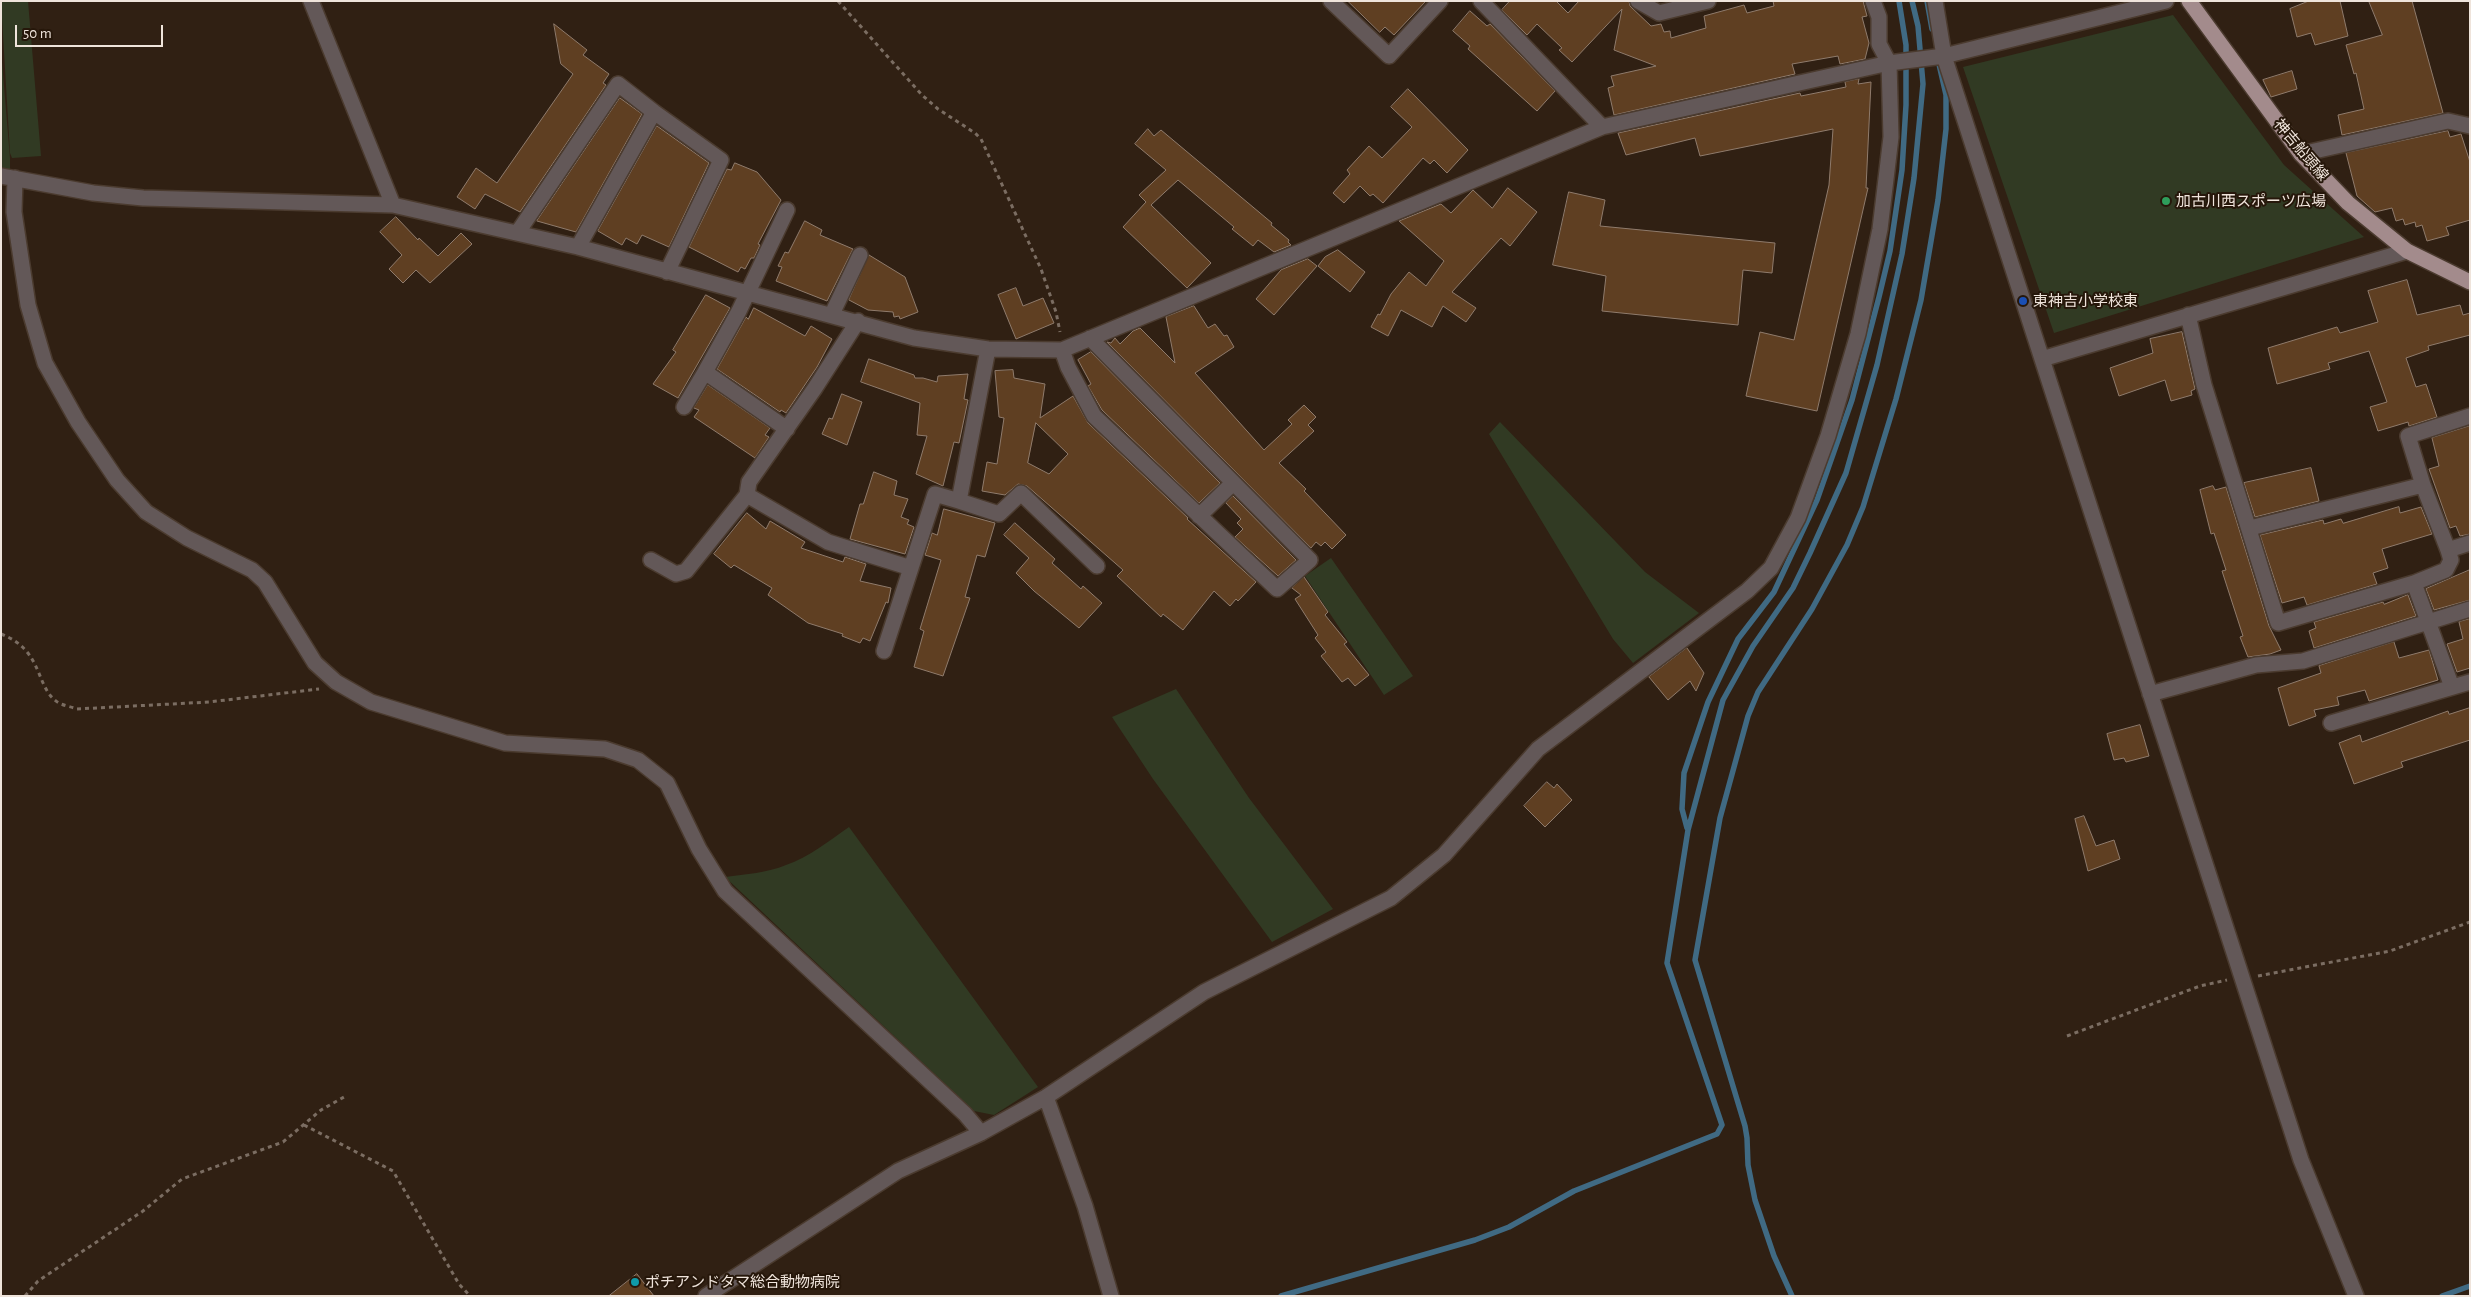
<!DOCTYPE html>
<html>
<head>
<meta charset="utf-8">
<style>
  body { margin:0 }
  #map { position:relative; width:2471px; height:1297px; overflow:hidden; background:#302013; font-family:"Alegreya Sans",sans-serif }
  canvas { display:block }
  .frame { position:absolute; inset:0; border:2px solid #efe4db; pointer-events:none }
  .scale { position:absolute; left:15px; top:25px; width:148px; height:22px; box-sizing:border-box; border:2px solid #efe4db; border-top:0; padding-left:6px; font-size:15px; line-height:18px; white-space:nowrap; color:#efe4db; -webkit-text-stroke:4px #26170a; paint-order:stroke }
</style>
</head>
<body>
<div id="map">
<canvas width="2471" height="1297"></canvas>
<div class="frame"></div>
<div class="scale">50 m</div>
</div>
<script>
const g = document.querySelector('canvas').getContext('2d');
g.lineJoin = 'round';
function paint(path, color) { g.fillStyle = color; g.fill(path, 'evenodd'); }
function trace(path, color, width, dash) { g.strokeStyle = color; g.lineWidth = width; g.lineCap = dash ? 'butt' : 'round'; g.setLineDash(dash || []); g.stroke(path); }
function label(font, color, halo, rows, align = 'center') {
  g.font = font + ' "Alegreya Sans","Noto Sans JP",sans-serif'; g.lineWidth = 4; g.setLineDash([]); g.textBaseline = 'middle'; g.strokeStyle = halo; g.fillStyle = color; for (const [text, x, y, turn = 0] of rows) {
    g.save(); g.translate(x, y); g.rotate((+turn || 0) * Math.PI / 180); g.textAlign = isNaN(turn) ? turn : align; if (halo) g.strokeText(text, 0, 0); g.fillText(text, 0, 0); g.restore();
  }
}
paint(new Path2D(`
  M1,1h27l13,155 -29,2 -2,-5z
  M2173,15l111,150 80,72 -310,96 -91,-266z
  M1,50l9,108v14l-9,-1z
  M1500,422l145,150 54,41 -66,50 -20,-24 -124,-205z
  M1331,558l82,118 -29,19 -79,-119z
  M1176,689l73,109 84,111 -61,33 -119,-163 -41,-62z
  M849,827l189,260 -44,28 -20,-4 -249,-234c21,-3 42,-4 61,-12 23,-8 43,-24 63,-38z`), '#313a23');
trace(new Path2D(`
  M1927,1l5,28
  M1687,828l-5,-19 2,-36 24,-71 30,-63 36,-47 43,-92 35,-100 27,-103 11,-46 12,-81 4,-65v-60l-7,-44
  M1281,1296l194,-56 34,-13 65,-36 143,-57 5,-9 -55,-162 21,-133 35,-130 30,-54 40,-58 17,-35 36,-80 31,-108 25,-111 12,-76 9,-94 -5,-58 -6,-25
  M1792,1296l-18,-40 -19,-56 -7,-35 -1,-27 -2,-12 -50,-166 25,-142 28,-102 10,-24 54,-83 35,-64 16,-38 33,-108 25,-99 17,-100 8,-71v-34l-8,-35
  M2442,1296l28,-10`), '#406a83', 5.5);
const building = new Path2D(`
  M1348,1h78l-32,34 -9,-8 -5,5z
  M1510,1h46l12,12 11,-12h50l1,5 21,20 10,-2 3,8 6,-1 1,7 35,-10 -2,-12 40,-11 3,8 27,-7 -1,-5h90l4,15 -5,1 7,26 -4,16 -25,5 -2,-8 -46,8 3,10 -181,41 -6,-27 6,-2 -3,-10 45,-10 -42,-16 8,-41 -50,53 -13,-12 3,-2 -25,-24 -10,11 -25,-25z
  M2309,1h31l8,35 -33,9 -4,-12 -14,4 -7,-28z
  M2369,1h43l31,112 -101,22 -4,-20 26,-6 -8,-36 -2,1 -8,-29 36,-10z
  M1470,11l17,15 3,-2 65,67 -18,20 -69,-62 2,-3 -17,-15z
  M554,24l33,26 -4,5 26,19 -6,9 3,2 -86,127 -35,-18 -10,15 -18,-12 19,-29 21,15 76,-109 -12,-10z
  M2292,71l5,18 -26,8 -8,-17z
  M1859,79l-1,5 13,-2 -5,106h2l-51,223 -71,-15 14,-64 34,8 35,-155 4,-56 -133,27 -5,-18 -69,17 -8,-22 182,-40 1,3 45,-9 -1,-5z
  M1408,89l60,61 -21,23 -13,-13 -4,4 -7,-6 -40,45 -10,-9 -3,2 -10,-10 -16,17 -11,-10 17,-19 -3,-4 22,-24 13,12 30,-31 -21,-20z
  M620,98l22,16 -66,118 -39,-11z
  M657,126l52,37 -40,84 -27,-12 -5,9 -11,-6 -4,7 -24,-14z
  M1148,129l6,7 7,-6 111,93 -1,2 18,15 -1,2 3,3 -17,7 -16,-12 -5,6 -21,-17 2,-2 -56,-47 -27,25 60,58 -24,25 -64,-61 23,-25 -7,-7 27,-25 -31,-26z
  M2448,131l2,6 11,-3 9,28v58l-24,7 3,8 -22,6 -5,-16 -6,2 -1,-5 -10,3 -2,-6 -7,2 -4,-13 -17,4 -18,-16 -11,-43z
  M735,163l22,9 24,28 -23,44 2,1 -6,13h-3l-6,11 -4,-2 -3,5 -49,-25 38,-78 4,1z
  M1508,188l29,24 -27,34 -9,-8 -49,54 24,16 -10,14 -23,-16 -11,21 -31,-17 -13,26 -17,-9 7,-13 2,1 11,-21 18,-22 17,14 18,-25 -45,-40 42,-17 10,9 22,-23 19,18z
  M1569,192l36,8 -5,26 175,17 -3,30 -29,-3 -5,55 -136,-14 4,-35 -53,-11z
  M396,217l22,23 1,-2 19,18 23,-23 11,11 -42,39 -14,-13 -13,13 -14,-14 13,-14 -22,-23z
  M805,221l17,9 -2,5 33,14 -26,52 -51,-20 6,-14 -4,-1 7,-14 3,1z
  M1338,250l27,22 -15,20 -32,-26 7,-9z
  M869,255l36,22 13,35 -18,7 -1,-3 -5,1 -1,-5 -25,-2 -19,-10z
  M1308,259l9,7 -43,49 -18,-16 25,-29z
  M2407,280l10,35 43,-10 3,10 7,-2v22l-42,11 1,4 -23,8 10,29 10,-3 11,33 -28,9 -1,-4 -30,9 -8,-24 17,-5 -18,-51 -41,12 2,6 -53,15 -9,-36 69,-21 3,6 38,-11 -10,-31z
  M1016,288l7,18 20,-8 11,25 -38,16 -18,-44z
  M706,295l24,13 -52,90 -25,-14 23,-32 -3,-2z
  M1194,306l14,22 7,-4 9,12 3,-1 7,12 -39,26 69,77 28,-26 -4,-4 16,-15 12,12 -8,8 6,6 -35,32 27,26 -2,2 42,44 -14,14 -7,-7 -4,4 -5,-4 -5,6 -204,-206 4,1 4,-5 5,6 13,-13 7,-3 35,35 -9,-46z
  M754,308l51,28 6,-10 21,13 -15,28 -31,46 -5,-3 -1,2 -63,-43 29,-52 2,2z
  M2182,332l13,57 -4,2 1,4 -21,6 -6,-21 -46,16 -9,-28 43,-15 -3,-14z
  M1091,352l129,131 -21,20 -97,-93 -14,-24 3,-2 -13,-24z
  M869,359l45,16 1,3h8l14,4 1,-6 30,-2 -4,25 4,1 -9,43 -5,-1 -11,44 -27,-12 11,-38 -10,-1 3,-32 -59,-21z
  M1013,370l1,8 31,6 -5,34 33,-22 15,27 100,95 -1,1 69,63 -18,19 -2,-2 -6,7 -16,-15 -31,39 -20,-16 -2,3 -44,-41 6,-6 -96,-84 -9,-2 -13,11 -23,-4 5,-29 10,2 7,-46 -5,-1 -4,-46zM1036,423l32,31 -19,20 -21,-11z
  M708,385l62,43 -5,7 4,2 -14,21 -61,-41 5,-7 -5,-2z
  M842,394l20,8 -15,43 -25,-11 7,-16 3,1z
  M2470,426v108l-10,2 -4,-10 -6,2 -21,-59 10,-3 -7,-28z
  M2311,468l8,33 -64,16 -11,-34z
  M874,472l23,9 -3,14 14,4 -7,18 8,3 -2,4 7,3 -9,27 -55,-15 10,-35h3z
  M2213,486l2,4 11,-3 43,139 12,24 -11,4 -22,3 -8,-20 3,-1 -21,-65 4,-1 -12,-37 -3,1 -11,-44z
  M1233,496l63,64 -18,16 -43,-39 8,-8 -6,-6 4,-4 -15,-16z
  M2399,507l1,6 21,-6 11,27 -50,15 6,19 -15,5 4,11 -70,21 -3,-8 -22,6 -22,-68 63,-15 1,4 17,-5 2,4z
  M944,509l51,14 -10,34 -8,-2 -12,42 5,1 -27,78 -29,-9 10,-36 -4,-2 21,-69 -16,-5 7,-22 5,2z
  M747,513l19,16 4,-8 35,21 -4,6 42,14 2,-5 21,7 -6,17 31,7 -3,15 -2,-1 -16,39 -7,-3 -3,5 -18,-7 1,-2 -35,-11 -40,-28 4,-7 -38,-23 -3,3 -17,-14z
  M1015,523l40,36 -3,4 29,26 2,-3 19,17 -23,25 -45,-37 -18,-18 13,-15 -25,-23z
  M2470,570v30l-36,10 -8,-21z
  M1304,577l24,35 -3,3 22,27 -3,2 25,31 -14,11 -7,-8 -6,4 -21,-26 5,-4 -11,-14 3,-3 -23,-36 6,-4 -9,-7z
  M2408,595l8,21 -102,32 -5,-17 7,-3 -2,-6 69,-20 1,2z
  M2470,619v49l-13,4 -10,-28 16,-5 -4,-17z
  M2394,642l5,16 30,-8 9,30 -69,21 -4,-11 -28,7 2,8 -25,5 2,6 -27,10 -11,-38 43,-15 -2,-7z
  M1687,648l17,25 -8,18 -6,-10 -22,19 -19,-23z
  M2470,708v32l-69,22 2,5 -49,17 -15,-41 21,-8 2,7 86,-31 1,3z
  M2140,725l9,31 -23,6 -2,-4 -10,2 -7,-26z
  M1547,782l7,6 3,-4 15,16 -27,27 -21,-21z
  M2084,816l12,30 18,-6 6,19 -32,12 -13,-52z
  M637,1274l17,22h-45z`);
paint(building, '#5f3f22');
trace(building, '#8f7b6c', 1);
const minor = new Path2D(`
  M311,1l82,204
  M1331,1l58,55 51,-55
  M1481,1l121,126
  M1638,1l21,12 49,-12
  M1935,1l9,55 357,1104 55,136
  M2301,154l147,-33 22,5
  M1,176l92,17 50,5 250,7 185,42 336,91 74,11 74,1 540,-223 287,-64 55,-7 222,-55
  M15,178l-1,34 14,93 17,58 33,59 39,58 29,32 41,26 65,32 13,12 50,81 21,19 35,20 134,41 100,6 33,11 29,23 32,66 26,42 240,223 16,19
  M518,232l100,-148 36,28 67,48 -54,112
  M578,247l76,-135
  M832,314l28,-59
  M2188,315l16,70 74,238 136,-40 32,-13 5,-10 -3,-10
  M988,349l-29,152 40,13 22,-21 76,73
  M1062,350l6,17 26,49 183,173 33,-29 -220,-222
  M2042,359l365,-108
  M684,407l21,-35
  M2470,416l-62,20 15,49 25,65 22,-7
  M787,429l-82,-57 34,-61 48,-101
  M747,495l81,47 83,26
  M1199,516l34,-33
  M2250,528l173,-43
  M651,560l25,14 10,-3 61,-76 2,-13 66,-94 43,-67
  M2414,583l38,104
  M884,651l51,-157 24,7
  M2150,694l106,-29 47,-4 167,-52
  M2331,723l139,-41
  M1046,1097l39,109 26,90
  M706,1296l192,-125 83,-38 65,-36 158,-105 187,-94 53,-43 94,-106 209,-158 24,-23 27,-50 30,-82 30,-102 22,-105 11,-92 -2,-74 -10,-19v-27l-6,-16`);
const major = new Path2D(`
  M2189,1l112,153 47,49 59,48 63,31`);
trace(minor, '#4b3b2f', 18);
trace(major, '#4b3b2f', 18);
trace(new Path2D(`
  M838,1l84,94 16,14 37,24 6,6 60,130 15,43 4,20
  M1,634c45,17 33,57 60,70 5,2 11,3 16,5l132,-7 110,-13
  M2258,976l132,-25 80,-29
  M2067,1036l133,-50 27,-6
  M304,1125l89,46 66,113 11,12
  M25,1296l13,-15 105,-70 39,-32 101,-37 38,-32 23,-13`), '#7b6d62', 3, [4, 4]);
trace(minor, '#635858', 15);
trace(major, '#a38b8c', 15);
for (const [x, y, r, color] of [
  [2166,201,5,"#2e9e5b"],
  [2023,301,5,"#1a4fb4"],
  [635,1282,5,"#0f9aa8"]
]) { const dot = new Path2D(); dot.arc(x, y, r, 0, 2 * Math.PI); g.fillStyle = color; g.fill(dot); trace(dot, '#26170a', 2); }
label('15px', '#efe4db', '#26170a', [
  ["神吉船頭線",2301,150,50]
]);
label('15px', '#efe4db', '#26170a', [
  ["加古川西スポーツ広場",2176,201],
  ["東神吉小学校東",2033,301],
  ["ポチアンドタマ総合動物病院",645,1282]
], 'left');
</script>
</body>
</html>
